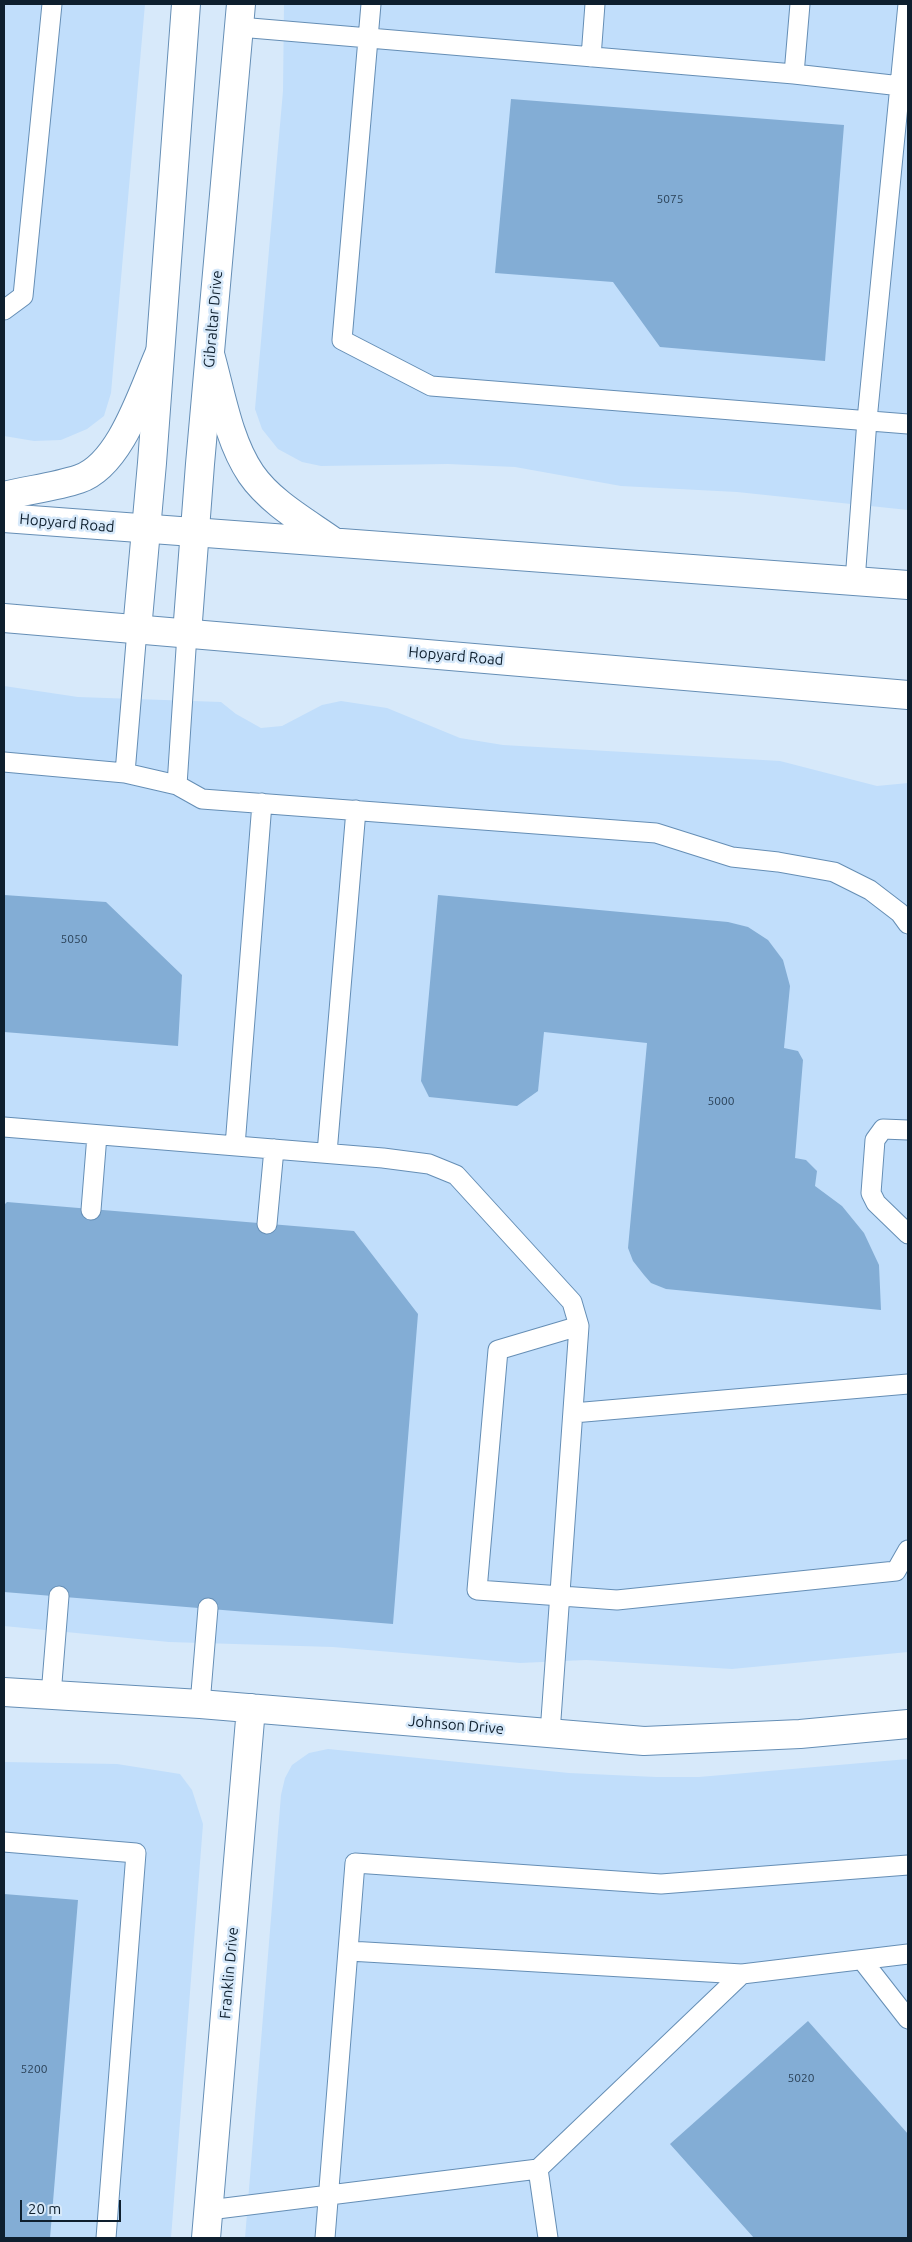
<!DOCTYPE html>
<html>
<head>
<meta charset="utf-8">
<style>
  body { margin:0 }
  #map { position:relative; width:912px; height:2242px; overflow:hidden; background:#d7e9fa; font-family:Ubuntu,sans-serif }
  canvas { display:block }
  .frame { position:absolute; inset:0; border:5px solid #0e1f2e; pointer-events:none }
  .scale { position:absolute; left:20px; top:2200px; width:101px; height:22px; box-sizing:border-box; border:2px solid #0e1f2e; border-top:0; padding-left:6px; font-size:15px; line-height:18px; white-space:nowrap; color:#0e1f2e; -webkit-text-stroke:4px #d7e9fa; paint-order:stroke }
</style>
</head>
<body>
<div id="map">
<canvas width="912" height="2242"></canvas>
<div class="frame"></div>
<div class="scale">20 m</div>
</div>
<script>
const g = document.querySelector('canvas').getContext('2d');
g.lineJoin = 'round';
function paint(path, color) { g.fillStyle = color; g.fill(path, 'evenodd'); }
function trace(path, color, width, dash) { g.strokeStyle = color; g.lineWidth = width; g.lineCap = dash ? 'butt' : 'round'; g.setLineDash(dash || []); g.stroke(path); }
function label(font, color, halo, rows, align = 'center') {
  g.font = font + ' Ubuntu,sans-serif'; g.lineWidth = 5; g.setLineDash([]); g.textBaseline = 'middle'; g.strokeStyle = halo; g.fillStyle = color; for (const [text, x, y, turn = 0] of rows) {
    g.save(); g.translate(x, y); g.rotate((+turn || 0) * Math.PI / 180); g.textAlign = isNaN(turn) ? turn : align; if (halo) g.strokeText(text, 0, 0); g.fillText(text, 0, 0); g.restore();
  }
}
paint(new Path2D(`
  M4,4h141l-34,389 -7,23 -17,13 -26,11 -27,1 -30,-5z
  M284,4h624v506l-171,-18 -116,-6 -106,-19 -67,-3 -127,2 -19,-4 -24,-13 -16,-20 -7,-20 28,-318z
  M4,686l74,11 143,5 15,12 25,14 21,-2 40,-21 19,-4 46,7 73,30 43,7 277,16 97,25 31,-3v869l-176,17 -146,-9 -66,3 -187,-16 -164,-5 -165,-16z
  M328,1749l241,24 87,4h43l209,-18v479h-663l36,-443 4,-17 7,-13 17,-12z
  M4,1762l113,2 63,10 12,16 11,34 -32,414h-167z`), '#c1defb');
paint(new Path2D(`
  M511,99l333,26 -19,236 -165,-14 -47,-65 -118,-9z
  M4,895l102,7 76,73 -4,71 -174,-14z
  M438,895l290,27 20,5 20,13 15,20 7,26 -6,62 14,3 5,9 -8,98 11,2 11,11 -2,15 27,20 22,27 15,32 2,45 -215,-21 -15,-6 -7,-8 -11,-14 -5,-13 19,-205 -103,-11 -6,59 -21,15 -88,-9 -8,-16z
  M7,1202l347,29 64,83 -25,310 -389,-32v-387z
  M4,1894l74,6 -28,338h-46z
  M808,2021l100,113v104h-154l-84,-94z`), '#83add5');
const service = new Path2D(`
  M371,4l-29,336 89,46 477,38
  M239,27l555,47 107,12
  M591,57l4,-53
  M794,74l6,-70
  M4,310l19,-14 29,-292
  M855,581l12,-161 41,-416
  M4,762l121,11 52,12 25,14 454,34 76,24 46,5 56,10 36,18 30,23 8,11
  M125,773l12,-143
  M177,785l10,-151
  M4,1127l379,31 46,6 27,11 116,127 7,24 -29,407
  M908,1130l-25,-1 -8,11 -4,53 5,10 32,31
  M235,1146l27,-343
  M327,1153l29,-343
  M91,1210l6,-75
  M267,1224l7,-75
  M579,1326l-81,24 -21,240 140,10 279,-29 12,-21
  M573,1413l335,-29
  M51,1695l8,-99
  M200,1704l8,-96
  M4,1842l132,11 -30,385
  M349,1951l393,23 166,-20
  M862,1960l46,59
  M538,2169l10,69
  M209,2210l329,-41 204,-195
  M325,2238l30,-375 306,21 247,-19`);
const tertiary = new Path2D(`
  M137,630l15,-167 34,-459
  M187,634l13,-170 41,-460
  M4,1692l196,12 444,37 156,-7 108,-10
  M206,2238l45,-530`);
const secondary = new Path2D(`
  M210,354c11,39 18,86 41,120 20,29 55,48 83,68
  M4,496c24,-6 51,-9 75,-17 42,-14 64,-89 81,-127
  M4,518l904,67
  M4,618l904,77`);
trace(service, '#658eb5', 21);
trace(tertiary, '#658eb5', 30);
trace(secondary, '#658eb5', 30);
trace(service, '#fff', 19);
trace(tertiary, '#fff', 28);
trace(secondary, '#fff', 28);
label('12px', '#2b4258', null, [
  ["5075",670,199],
  ["5050",74,939],
  ["5000",721,1101],
  ["5200",34,2069],
  ["5020",801,2078]
]);
label('15px', '#0e1f2e', '#d7e9fa', [
  ["Gibraltar Drive",213,319,-85],
  ["Hopyard Road",67,523,5],
  ["Hopyard Road",456,656,5],
  ["Johnson Drive",456,1725,5],
  ["Franklin Drive",229,1973,-85]
]);
</script>
</body>
</html>
